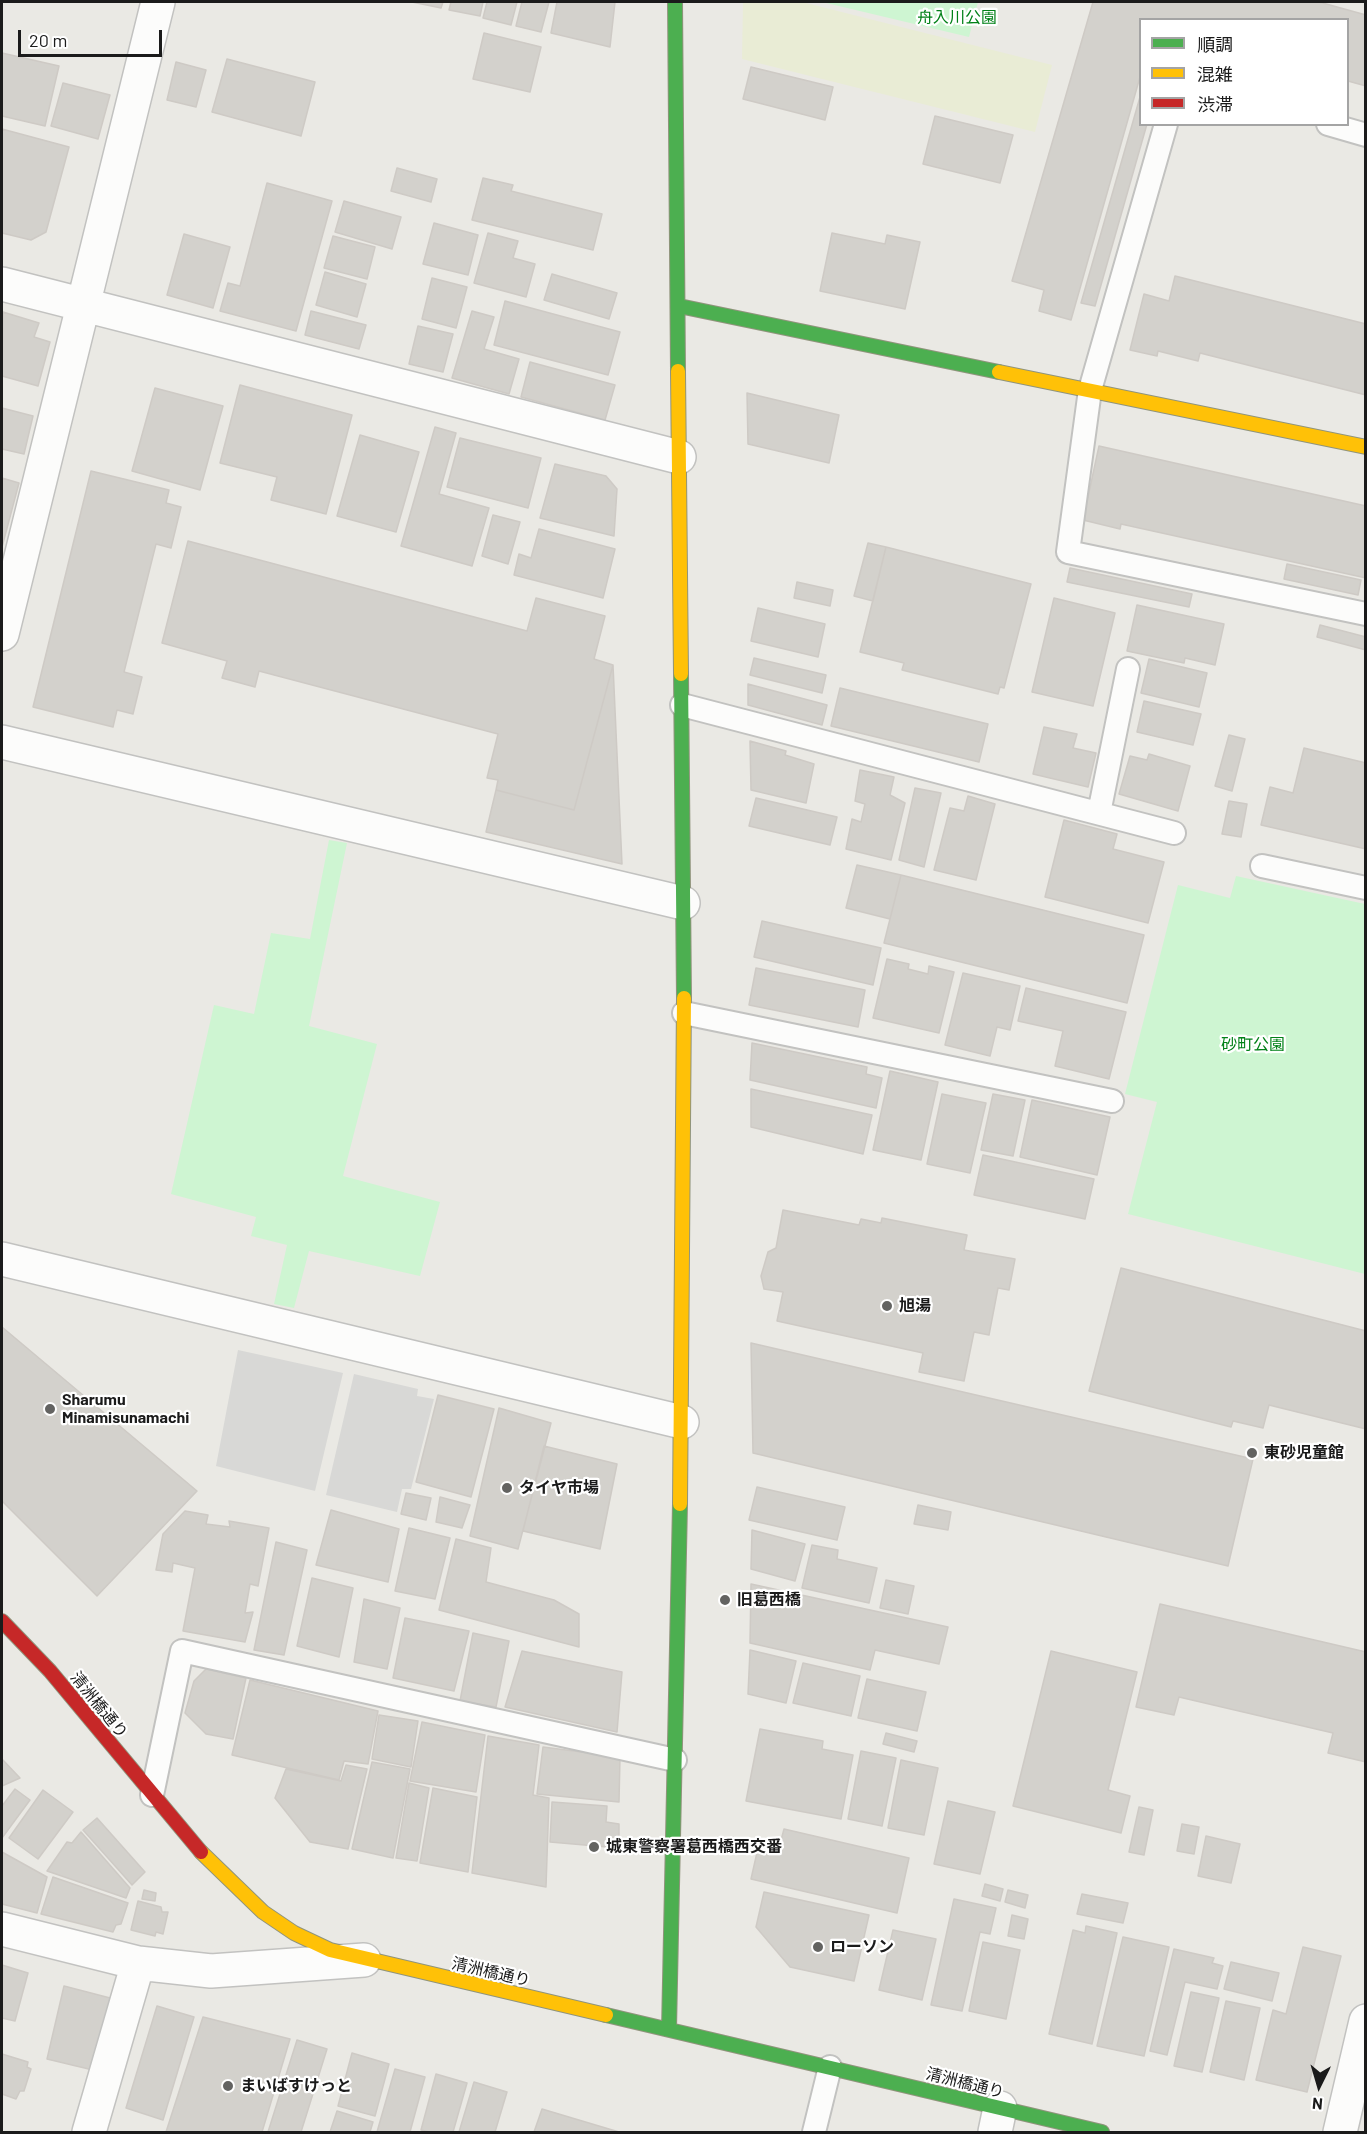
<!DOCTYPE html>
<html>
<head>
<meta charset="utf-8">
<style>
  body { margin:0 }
  #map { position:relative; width:1367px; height:2134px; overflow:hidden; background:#eae9e4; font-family:Barlow,"Noto Sans JP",sans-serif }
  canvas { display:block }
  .frame { position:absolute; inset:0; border:3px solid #1b1b1b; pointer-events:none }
  .legend { position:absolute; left:1139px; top:18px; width:210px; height:108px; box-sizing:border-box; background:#fff; border:2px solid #a4a4a4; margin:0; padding:8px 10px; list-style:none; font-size:18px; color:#1b1b1b }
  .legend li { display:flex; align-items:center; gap:12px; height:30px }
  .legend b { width:30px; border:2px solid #a4a4a4 }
  .north { position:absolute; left:1289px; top:2056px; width:60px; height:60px; -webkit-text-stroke:4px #fff; paint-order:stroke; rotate:185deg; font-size:16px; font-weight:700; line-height:24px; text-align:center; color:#1b1b1b }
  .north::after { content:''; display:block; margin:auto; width:21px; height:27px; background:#1b1b1b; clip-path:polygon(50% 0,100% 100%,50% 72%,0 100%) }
  .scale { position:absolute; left:18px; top:30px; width:144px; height:27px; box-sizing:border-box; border:3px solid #1b1b1b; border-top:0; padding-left:8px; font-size:18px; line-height:21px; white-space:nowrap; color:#1b1b1b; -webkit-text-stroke:4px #fff; paint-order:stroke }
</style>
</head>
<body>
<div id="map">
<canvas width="1367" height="2134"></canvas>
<div class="frame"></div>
<ul class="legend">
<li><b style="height:8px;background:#4caf50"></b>順調</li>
<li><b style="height:8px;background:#ffc107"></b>混雑</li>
<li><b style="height:8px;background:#c62828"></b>渋滞</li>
</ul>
<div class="north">N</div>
<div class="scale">20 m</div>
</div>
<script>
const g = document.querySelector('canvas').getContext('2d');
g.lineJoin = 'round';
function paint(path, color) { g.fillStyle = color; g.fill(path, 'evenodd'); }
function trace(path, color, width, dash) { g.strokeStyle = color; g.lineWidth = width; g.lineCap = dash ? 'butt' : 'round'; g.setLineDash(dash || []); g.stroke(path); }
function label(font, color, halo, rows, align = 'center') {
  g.font = font + ' Barlow,"Noto Sans JP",sans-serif'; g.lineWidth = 4.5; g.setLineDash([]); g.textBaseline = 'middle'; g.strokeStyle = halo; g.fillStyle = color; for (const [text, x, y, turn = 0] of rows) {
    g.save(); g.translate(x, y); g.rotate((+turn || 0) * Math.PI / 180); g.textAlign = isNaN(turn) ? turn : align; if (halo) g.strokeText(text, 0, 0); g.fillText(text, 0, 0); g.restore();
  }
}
paint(new Path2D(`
  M743,2h59l250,63 -17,67 -293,-73z`), '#e9ecd5');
paint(new Path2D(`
  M822,2h156l-9,35z
  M329,840l18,3 -38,183 68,18 -34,132 97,26 -20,74 -111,-25 -15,57 -20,-4 13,-59 -36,-9 5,-19 -85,-23 43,-189 40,9 17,-81 39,6z
  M1236,876l129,28v370l-237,-60 29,-112 -32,-8 53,-209 52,13z`), '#cef5d2');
paint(new Path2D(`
  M238,1350l105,23 -28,118 -99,-25z
  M354,1374l64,15 -1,7 17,3 -23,90h-9l-5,23 -71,-17z`), '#d8d8d6');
const building = new Path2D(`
  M412,2h31l-2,6z
  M451,2h32l-3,14 -31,-6z
  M487,2h30l-6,23 -28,-7z
  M522,2h27l-8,30 -25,-6z
  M557,2h58l-5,45 -59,-14z
  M1093,2h226l47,13v71l-18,-5v-61h-208v57l-69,243 -32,-9 5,-21 -32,-9z
  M484,33l57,14 -11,45 -57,-13z
  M2,53l57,13 -14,60 -43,-10z
  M227,59l88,23 -14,54 -89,-24z
  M176,62l30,8 -10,37 -29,-7z
  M751,67l82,20 -8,33 -82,-21z
  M63,83l47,12 -12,44 -47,-13z
  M1140,97v27h7l-52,182 -14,-3z
  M935,116l78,19 -13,48 -77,-19z
  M2,129l67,18 -23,85 -15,8 -29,-7z
  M397,168l40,11 -6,23 -40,-11z
  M483,178l30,7 -2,6 91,23 -9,36 -121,-30z
  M267,183l65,18 -36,130 -76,-20 8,-28 12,3z
  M344,201l57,16 -9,32 -57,-17z
  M434,223l44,12 -10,40 -45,-11z
  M488,233l30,8 -5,17 22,6 -9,33 -52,-14z
  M832,233l53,11 2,-9 33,7 -15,67 -85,-18z
  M184,234l46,13 -17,61 -46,-13z
  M333,236l42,11 -8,32 -43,-11z
  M325,272l41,12 -9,33 -41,-12z
  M552,274l65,19 -8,26 -65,-19z
  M1175,276l191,48v71l-166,-42 -2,8 -40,-10 -1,5 -27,-6 14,-56 25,7z
  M432,278l35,9 -11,41 -34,-9z
  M505,301l115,31 -12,43 -114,-30z
  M311,311l55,14 -7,24 -54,-14z
  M472,311l22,6 -10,32 35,10 -10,35 -57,-16z
  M3,312l36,11 -5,14 16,5 -12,44 -36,-10z
  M418,326l35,8 -10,38 -34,-8z
  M530,362l85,23 -10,35 -84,-23z
  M240,385l112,30 -26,99 -55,-14 6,-23 -57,-14z
  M155,388l68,18 -23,84 -68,-19z
  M747,393l92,22 -10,48 -81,-19z
  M2,408l31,8 -9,38 -22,-5z
  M435,427l21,6 -17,61 50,14 -17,58 -71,-20z
  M360,435l59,17 -23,80 -59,-16z
  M460,438l81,20 -13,50 -81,-21z
  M1099,446l267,60v72l-245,-54 -1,5 -37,-9z
  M555,464l51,12 11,13 -3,47 -74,-18z
  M91,471l78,19 -3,13 15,4 -10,41 -15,-4 -32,128 18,5 -9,37 -16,-4 -4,17 -80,-20z
  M2,478l17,5 -17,64z
  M493,515l27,7 -12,42 -26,-8z
  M539,529l76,20 -12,49 -89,-23 5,-21 12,4z
  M188,541l339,90 9,-33 69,18 -11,43 19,6 -39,145 -78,-20 2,-10 -11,-2 11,-44 -239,-63 -4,16 -33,-9 5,-17 -65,-18z
  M868,543l18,4 -13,54 -19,-5z
  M886,547l145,37 -27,104 -4,-1 -2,7 -96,-24 2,-7 -44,-11z
  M1287,564l74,16 -3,15 -74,-16z
  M1070,568l122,26 -3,13 -122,-25z
  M797,582l36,8 -3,16 -36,-8z
  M1054,598l61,15 -22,93 -61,-14z
  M1137,605l87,19 -9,41 -30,-7 -1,5 -57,-12z
  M758,608l67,16 -7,33 -67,-16z
  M1320,625l46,12v13l-49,-13z
  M754,658l72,17 -4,18 -72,-18z
  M1149,659l58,14 -8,34 -58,-14z
  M613,665l9,199 -136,-32 10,-42 78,20z
  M748,684l79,21 -5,20 -74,-20z
  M840,688l148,36 -9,38 -148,-36z
  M1144,701l57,13 -8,31 -56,-13z
  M1044,727l33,7 -4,14 23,5 -8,34 -55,-13z
  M1229,735l16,4 -13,52 -17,-5z
  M750,741l36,10 -1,4 29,9 -8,39 -55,-13z
  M1304,748l62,15v86l-105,-24 9,-38 23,6z
  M1149,754l41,12 -12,45 -59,-17 11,-38 17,4z
  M860,770l34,7 -4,18 15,8 -14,57 -45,-11 6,-30 9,3 4,-18 -10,-3z
  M915,788l26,5 -17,74 -25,-7z
  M968,796l27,8 -19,76 -42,-10 16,-62 14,3z
  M756,798l81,19 -7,28 -81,-19z
  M1229,801l18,3 -6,33 -19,-3z
  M1064,820l53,14 -4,15 51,13 -16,61 -103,-26z
  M857,865l44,10 -11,44 -44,-11z
  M901,875l243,60 -17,68 -243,-60z
  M762,921l119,27 -8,37 -119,-28z
  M887,959l22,5 -1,5 20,5 1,-8 25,6 -15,61 -66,-15z
  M756,968l109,22 -7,37 -109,-22z
  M963,973l57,13 -10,44 -13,-3 -7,29 -45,-11z
  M1026,988l100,24 -17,67 -54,-13 8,-35 -45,-10z
  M752,1043l115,24 -1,7 16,4 -6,30 -126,-28z
  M890,1071l48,11 -17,78 -48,-10z
  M751,1089l121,26 -9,39 -112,-27z
  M942,1094l44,9 -16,70 -43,-9z
  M993,1094l32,6 -12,56 -32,-6z
  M1032,1100l78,17 -13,58 -77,-18z
  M983,1155l111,24 -9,40 -111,-24z
  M783,1210l76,15 2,-6 20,4 1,-5 85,17 -3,15 51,9 -6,31 -11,-2 -9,47 -15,-3 -10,49 -45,-9 4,-19 -146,-32 6,-29 -19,-3 -3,-13 7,-24 8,-4z
  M1121,1268l245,63v98l-97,-24 -6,23 -30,-7 -2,6 -142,-36z
  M2,1327l195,164 -100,105 -95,-95z
  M751,1343l502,116 -25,107 -475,-113z
  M438,1395l56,14 -23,88 -55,-15z
  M499,1408l52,15 -33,126 -48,-13z
  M544,1446l73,18 -17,85 -77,-18z
  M757,1487l88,20 -8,33 -88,-20z
  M406,1493l25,5 -5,22 -25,-6z
  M440,1497l30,8 -8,23 -26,-6z
  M918,1505l33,7 -3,18 -34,-6z
  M331,1510l68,19 -11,53 -72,-17z
  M185,1511l23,4 -2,9 24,3 -1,-6 40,7 -11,58 -8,-2 -5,29 8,-1 -8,30 -62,-11 12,-63 -22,-5 -1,9 -16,-2 7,-36z
  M409,1528l41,10 -15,61 -40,-8z
  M752,1530l53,14 -10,37 -44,-12z
  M456,1539l35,9 -5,34 68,18 25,14v33l-140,-37z
  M276,1542l31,8 -23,105 -30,-5z
  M812,1545l26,5 -1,9 40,9 -8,35 -67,-15z
  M312,1578l41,10 -14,69 -42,-11z
  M886,1580l28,6 -6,28 -28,-6z
  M751,1584l197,43 -9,37 -64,-14 -5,20 -120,-27z
  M364,1599l36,9 -13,61 -33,-7z
  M1160,1604l206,48v110l-38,-9 5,-20 -154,-36 -5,18 -38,-8z
  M405,1618l64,13 -15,60 -61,-13z
  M473,1633l36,8 -13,66 -36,-6z
  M750,1650l46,11 -10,42 -38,-9z
  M522,1651l100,21 -5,60 -112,-25z
  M1051,1651l86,21 -29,118 22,6 -9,37 -108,-27z
  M803,1663l57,13 -9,40 -58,-13z
  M206,1669l40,9 -13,61 -27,-5 -21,-21 9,-32z
  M867,1679l59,13 -9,39 -59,-13z
  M250,1680l128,31 -10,53 -24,-3 -5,19 -107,-25z
  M379,1715l39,6 -7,46 -39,-8z
  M422,1722l63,13 -9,57 -66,-11z
  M760,1729l63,12 -1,8 31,6 -12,64 -95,-18z
  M886,1733l31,8 -3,11 -31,-8z
  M488,1736l51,9 -6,50 16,3 -3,89 -74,-14z
  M543,1747l77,10 -1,45 -82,-8z
  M861,1751l35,7 -14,68 -34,-7z
  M2,1759l18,19 -18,8z
  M901,1760l37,8 -14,67 -36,-7z
  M372,1762l38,7 -17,89 -41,-9z
  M346,1765l21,4 -19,80 -38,-7 -35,-44 11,-29 55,12z
  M409,1783l20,5 -12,73 -21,-3z
  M433,1788l44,9 -9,75 -48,-9z
  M15,1789l15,11 -28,38v-32z
  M43,1790l30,22 -35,47 -29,-21z
  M948,1801l47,11 -15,62 -46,-10z
  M552,1802l55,4 -1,16 13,2v24l-69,-6z
  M1139,1807l14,3 -9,45 -15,-3z
  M97,1818l48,54 -13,13 -49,-55z
  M1182,1824l17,3 -5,27 -17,-3z
  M784,1829l125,29 -12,55 -146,-34 7,-31 20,4z
  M81,1832l49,56 -4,10 -79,-27 20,-29 5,1z
  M1206,1836l34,8 -9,39 -33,-7z
  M2,1852l45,25 -10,36 -35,-9z
  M53,1877l75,26 -7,21 -5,1 -3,7 -72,-18z
  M985,1884l18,5 -3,12 -18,-5z
  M144,1890l12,3 -1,8 -13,-2z
  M1008,1890l20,5 -3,13 -20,-6z
  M764,1892l105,23 -15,66 -64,-14 -34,-40z
  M1082,1894l46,9 -5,20 -46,-9z
  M954,1899l42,9 -6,26 -10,-2 -18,79 -31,-6z
  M138,1901l23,6 1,5h6l-5,22 -7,-2 -1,4 -24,-6z
  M1012,1915l16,4 -4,20 -16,-3z
  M1086,1926l31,7 -25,111 -43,-10 24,-104 12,3z
  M893,1930l43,9 -14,61 -43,-10z
  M1123,1937l46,10 -25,109 -47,-10z
  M983,1942l37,8 -14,69 -37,-8z
  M1303,1947l38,9 -34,136 -51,-12 17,-70 13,4z
  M1174,1949l40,9 -2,5 11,3 -6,23 -32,-7 -18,73 -17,-4z
  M1231,1962l48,11 -7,28 -48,-12z
  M2,1965l26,8 -13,48 -13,-3z
  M64,1986l50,13 -17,72 -50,-12z
  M1191,1992l28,6 -17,74 -28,-6z
  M1226,2001l34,7 -16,72 -34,-8z
  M157,2006l37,11 -31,103 -37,-12z
  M203,2017l87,22 -28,93h-96z
  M297,2040l30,9 -26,83h-33z
  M352,2053l37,11 -14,52 -37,-10z
  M2,2054l26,8 -1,5 4,2 -7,22h-4l-4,8 -14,-5z
  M395,2069l30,8 -15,55h-33z
  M436,2074l31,9 -14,49h-24l-8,-2z
  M474,2082l33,10 -12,40h-36z
  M542,2109l77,23h-85z
  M337,2111l36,11 -3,10h-40z`);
paint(building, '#d3d1cc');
trace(building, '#cecac5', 1.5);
const lane = new Path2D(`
  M1166,124l-76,266 -22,162 298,62
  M1328,124l38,11
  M682,705l492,128
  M1099,813l29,-144
  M1262,866l104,22
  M684,1013l428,88
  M152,1795l30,-144 493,109
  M814,2132l16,-65`);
const street = new Path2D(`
  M2,284l677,173
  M2,634l156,-632
  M2,742l681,161
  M2,1259l680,163
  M2,1929l136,34 73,8 153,-11
  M89,2132l49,-169
  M995,2132l5,-24
  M1340,2132l26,-111`);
const fast = new Path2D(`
  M675,2l3,369
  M679,306l320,66
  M681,674l3,324
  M606,2015l496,117
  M669,2029l11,-525`);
const slow = new Path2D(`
  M678,371l3,303
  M999,372l367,75
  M680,1504l4,-506
  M201,1852l62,60 31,21 36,17 276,65`);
const jam = new Path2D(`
  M2,1621l48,50 151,181`);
trace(lane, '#c2c2c0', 26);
trace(street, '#c2c2c0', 36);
trace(fast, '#90947c', 16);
trace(slow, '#90947c', 16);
trace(jam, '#90947c', 16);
trace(lane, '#fcfcfb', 22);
trace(street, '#fcfcfb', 33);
trace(fast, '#4caf50', 14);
trace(slow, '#ffc107', 14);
trace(jam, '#c62828', 14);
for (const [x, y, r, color] of [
  [887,1306,6,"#636361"],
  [50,1409,6,"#636361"],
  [1252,1453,6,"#636361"],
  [507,1488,6,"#636361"],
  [725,1600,6,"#636361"],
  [594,1847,6,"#636361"],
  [818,1947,6,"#636361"],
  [228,2086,6,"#636361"]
]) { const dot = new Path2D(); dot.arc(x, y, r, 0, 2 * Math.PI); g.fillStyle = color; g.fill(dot); trace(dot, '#fff', 2); }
label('16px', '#028118', '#fff', [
  ["舟入川公園",957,18],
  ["砂町公園",1253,1045]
]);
label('bold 16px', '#1b1b1b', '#fff', [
  ["旭湯",899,1306],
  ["Sharumu",62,1400],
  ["Minamisunamachi",62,1418],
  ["東砂児童館",1264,1453],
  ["タイヤ市場",519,1488],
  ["旧葛西橋",737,1600],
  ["城東警察署葛西橋西交番",606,1847],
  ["ローソン",830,1947],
  ["まいばすけっと",240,2086]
], 'left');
label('16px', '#1b1b1b', '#fff', [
  ["清洲橋通り",99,1705,51],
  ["清洲橋通り",491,1972,13],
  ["清洲橋通り",965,2083,14]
]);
</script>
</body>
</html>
